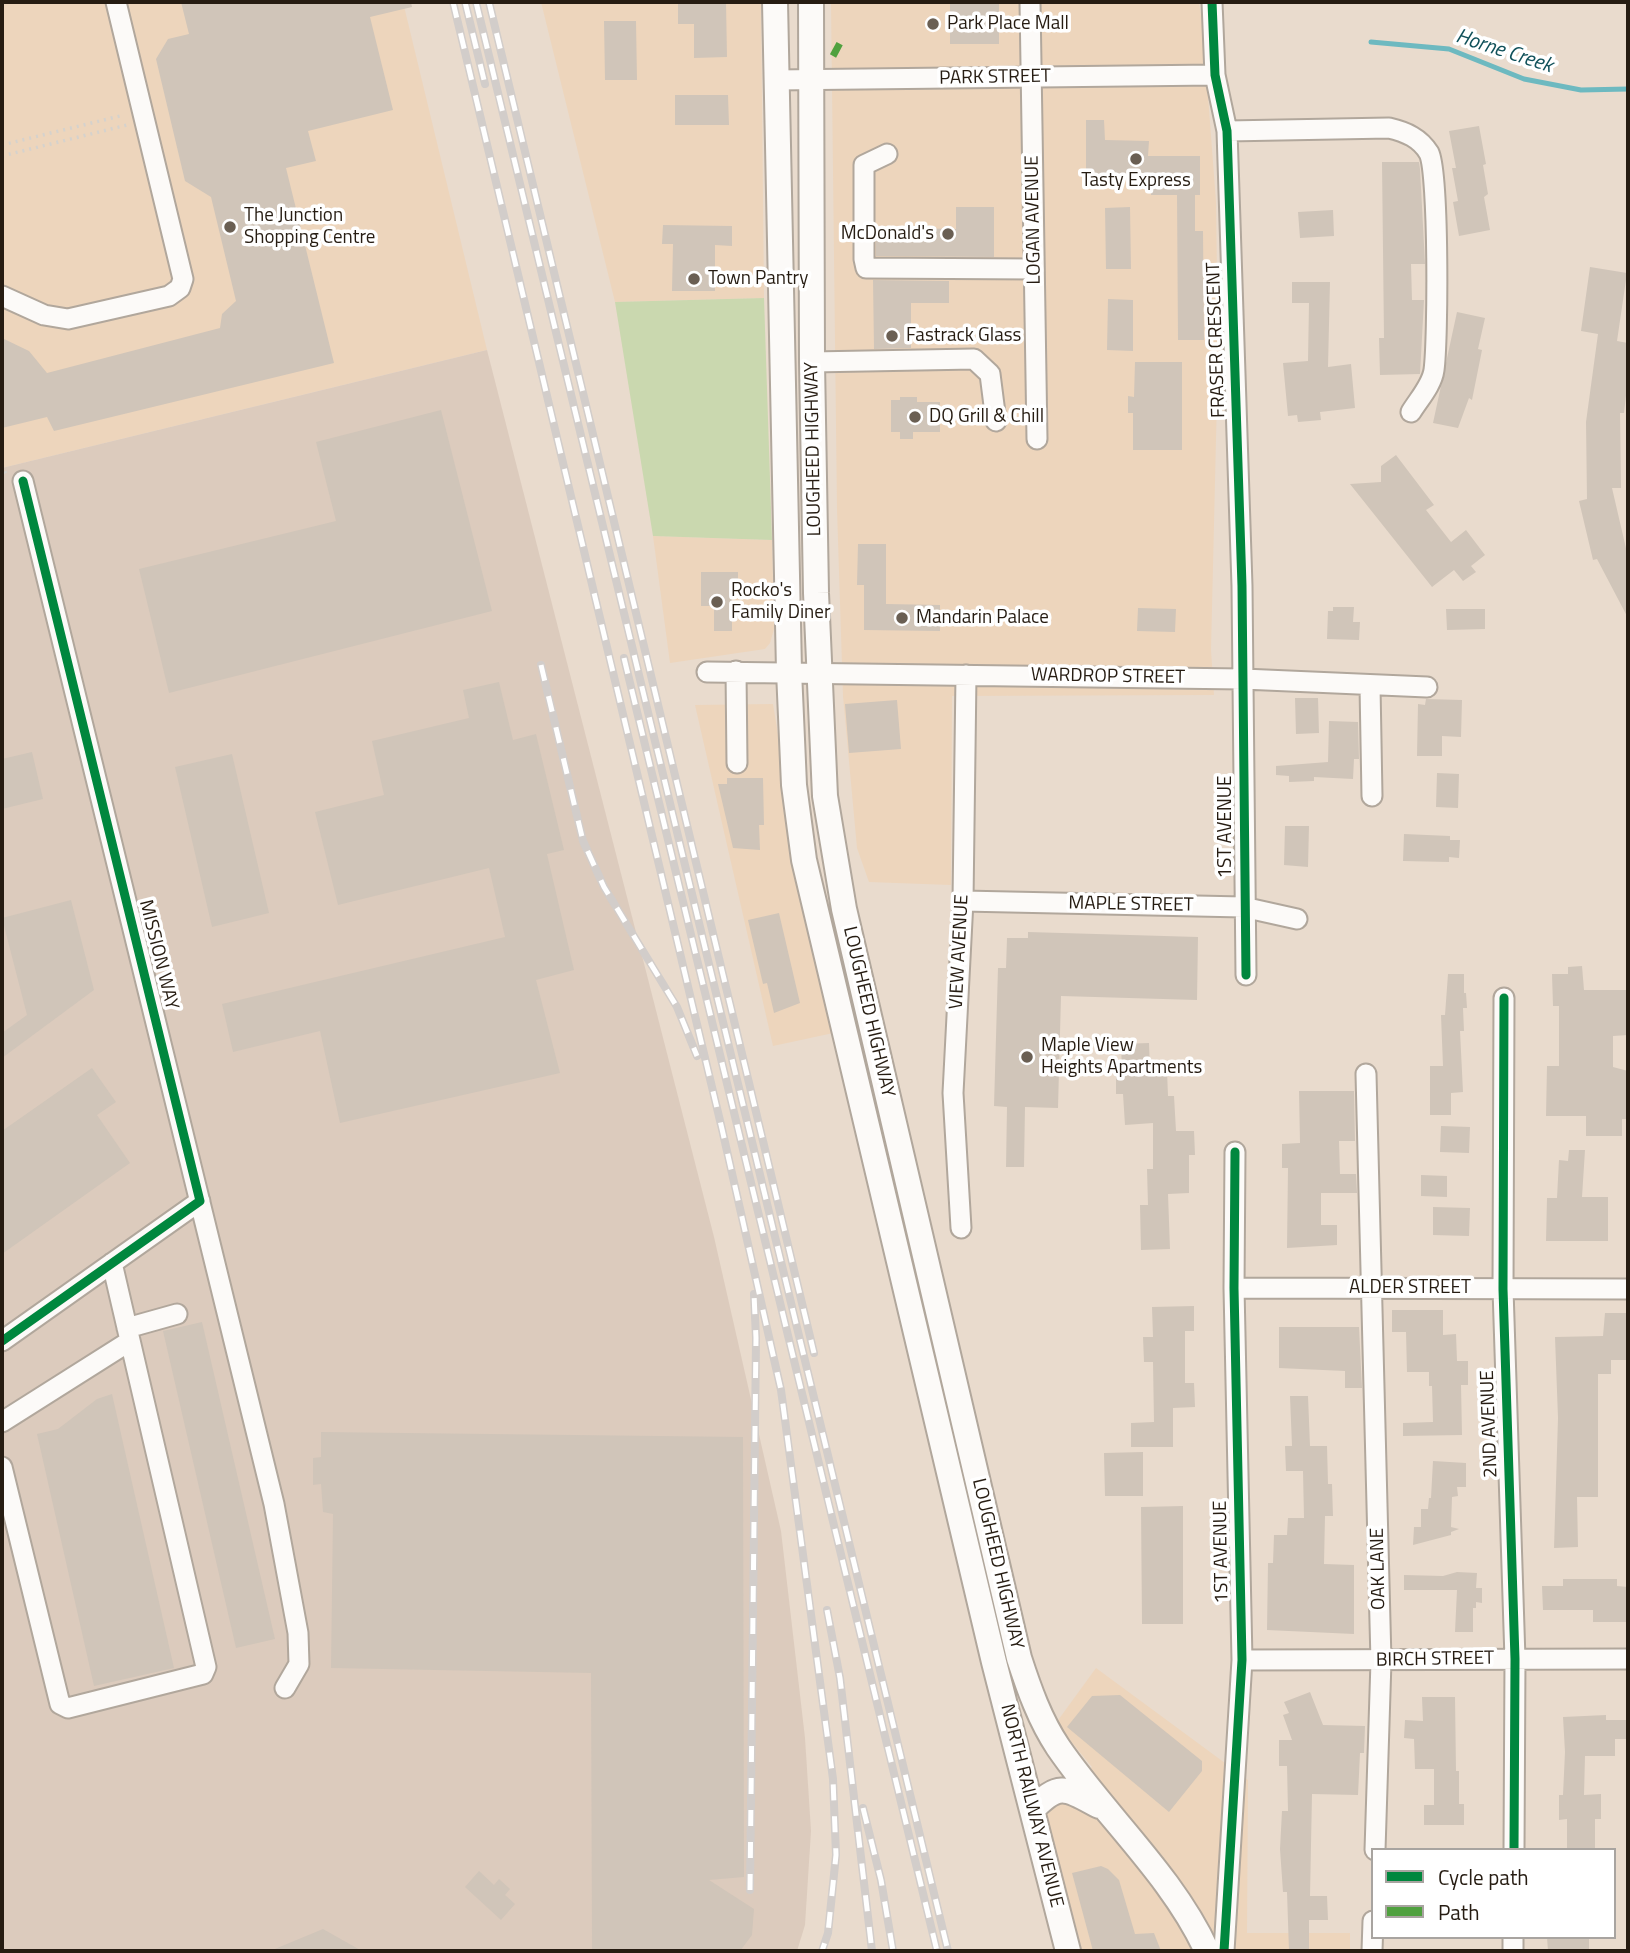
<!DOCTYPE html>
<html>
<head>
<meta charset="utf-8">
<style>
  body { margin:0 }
  #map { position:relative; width:1630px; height:1953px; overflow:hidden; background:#e9dbcd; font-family:"Titillium Web",sans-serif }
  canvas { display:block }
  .frame { position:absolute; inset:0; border:4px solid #261c12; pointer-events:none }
  .legend { position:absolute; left:1371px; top:1848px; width:245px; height:91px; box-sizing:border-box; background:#fff; border:2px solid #a8a4a0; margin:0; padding:9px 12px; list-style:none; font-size:21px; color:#261c12 }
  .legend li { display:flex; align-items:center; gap:14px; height:35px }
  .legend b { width:35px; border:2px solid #a8a4a0 }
</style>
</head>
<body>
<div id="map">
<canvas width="1630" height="1953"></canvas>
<div class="frame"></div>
<ul class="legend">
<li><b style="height:9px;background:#00873e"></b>Cycle path</li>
<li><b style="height:9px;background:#50a13f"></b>Path</li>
</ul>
</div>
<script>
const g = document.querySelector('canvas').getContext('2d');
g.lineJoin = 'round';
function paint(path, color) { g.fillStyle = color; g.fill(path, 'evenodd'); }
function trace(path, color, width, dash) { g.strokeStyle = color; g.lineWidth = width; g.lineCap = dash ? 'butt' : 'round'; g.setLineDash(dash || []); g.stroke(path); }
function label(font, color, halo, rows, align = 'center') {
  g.font = font + ' "Titillium Web",sans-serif'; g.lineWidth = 7; g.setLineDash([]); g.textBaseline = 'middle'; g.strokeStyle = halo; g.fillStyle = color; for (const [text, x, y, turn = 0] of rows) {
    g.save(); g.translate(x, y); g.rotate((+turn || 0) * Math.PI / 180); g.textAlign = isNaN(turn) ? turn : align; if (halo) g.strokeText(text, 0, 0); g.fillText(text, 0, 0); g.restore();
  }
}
paint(new Path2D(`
  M2,2h401l84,348 -485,118z
  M541,2h220l3,296 -149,4z
  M831,2h368l4,28 13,172 2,153 -7,295 3,45 -262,1 -1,189 -82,-3 -12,-34 -14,-152 -6,-187z
  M653,536l119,4 2,89 -4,14 -5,6 -95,14z
  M773,704l25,152 40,176 -65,14 -78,-341z
  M1096,1668l152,112 -1,153h103v18h-268l-36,-140 46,-44 -36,-44z`), '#edd5bc');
paint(new Path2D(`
  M487,350l227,887 67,294 24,207 6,93 -6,94 -8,26h-795v-1483z`), '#dccbbd');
paint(new Path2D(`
  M764,298l8,242 -119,-4 -38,-234z`), '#cad8af');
trace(new Path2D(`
  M1371,42l78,7 75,30 57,11 47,-1`), '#6db9c0', 5);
paint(new Path2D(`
  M181,2h230l1,5 -42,10 23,93 -85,21 8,30 -30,7 48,195 -280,68 -7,-14 -45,11v-90l27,13 18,22 173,-45 2,-14 14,-13 -25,-104 -26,-16 -29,-122 12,-20 21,-5z
  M678,2h48l1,55 -33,1v-34h-16z
  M950,2h49v42h-49z
  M604,21h32l1,59h-32z
  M675,95h53l1,30h-54z
  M1086,120h18l1,20 44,1 -1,15h52v39h-5v36h8l1,109h-26l-1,-145h-26v-17l-65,3z
  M1479,126l7,38 -3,1 5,29 -4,3 6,33 -31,6 -6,-34 5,-1 -6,-33h4l-7,-37z
  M1382,162h37l1,7 5,95h-14l1,36h12l-4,74 -40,1 -1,-37h5z
  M956,207h38v50l-118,-1v-16h25v-12l55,1z
  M1130,207l1,62h-25l-1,-61z
  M1333,210l1,26 -34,2 -2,-26z
  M663,225l69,1v20l-17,-1v46h-43l1,-47h-11z
  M1590,267l37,6 -10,68 11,2v35l-4,35h-4l1,75h-9l16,69v61l-31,-59 -4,1 -14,-59 8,-2 -1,-77 12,-88 -17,-3z
  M873,280l76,1v22h-38v45l-37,1z
  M1292,282h38l-2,85 23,-3 4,44 -35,4 1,8 -23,2 -1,-7 -9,1 -5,-53 25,-2 1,-58h-17z
  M1108,299l25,1v51l-26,-1z
  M1457,312l28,6 -7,31 4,1 -10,50 -3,-2 -11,30 -25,-5z
  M1135,362h47v88h-49v-37h-5v-17l6,1z
  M900,397h17v5h23v30h-27v7h-13v-7h-9v-32h9z
  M441,410l51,201 -323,82 -30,-124 197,-48 -20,-79z
  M1396,455l38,50 -8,5 25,32 15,-12 19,25 -14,11 5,6 -13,9 -9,-11 -22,17 -82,-103 31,-2v-16z
  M858,544h28v60l54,1v26l-76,-1v-45h-7z
  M701,572h37v25h-6v34h-18v-25h-13z
  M1333,607h21l-1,15h7l-1,18 -32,-1 1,-28h5z
  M1138,608l38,1 -1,23 -38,-1z
  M1446,609h39v20l-38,1z
  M499,682l14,58 23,-6 28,116 -17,4 27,116 -38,10 24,93 -220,50 -20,-92 -87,21 -11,-48 283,-67 -16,-69 -151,37 -23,-93 69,-17 -12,-54 97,-23 -6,-28z
  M1295,698h23l1,35 -23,1z
  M1426,699l36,1 -1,37 -19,-1v20h-25l1,-52 7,1z
  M897,700l4,49 -52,4 -4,-49z
  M1329,721l29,1 1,37h-5l-1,20 -39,-2v4l-25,1v-6l-13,-1v-9l52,-4z
  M32,752l11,47 -41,10v-50z
  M232,754l37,159 -57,14 -37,-160z
  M1437,773l22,1 -1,34 -22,-1z
  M727,778h36l1,47h-5l1,25 -27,-2 -15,-64h9z
  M1285,826h24l-1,41 -24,-2z
  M1404,834l46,2v4h10l-1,18 -10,-1v5l-46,-1z
  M71,900l23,90 -92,68v-25l25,-18 -25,-97z
  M779,913l21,90 -26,10 -7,-30 -4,1 -15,-64z
  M1028,932l170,5 -1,63 -136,-4 -3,112 -33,-1 -1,60h-18l1,-60 -13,-1 4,-138h8l1,-30h21z
  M1582,966l2,24h44v45l-15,1v31l15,4v48h-6v17h-36v-20h-40l1,-50h12v-60h-6l-1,-32h16v-7z
  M1448,974h16v19h2l1,15h-4l1,23h-4l3,61 -12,1v22h-21v-49h13l-2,-51h4z
  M1149,1043l1,28h17l1,25h6l2,35h18l1,24h-6v38l-21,1 2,55 -29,1 -1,-45h8l-1,-36h6v-46l-28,2 -2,-31h-7v-23h6l-1,-27z
  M92,1068l24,34 -19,13 33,48 -128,91v-123z
  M1299,1091h55l1,50h-16l1,33h16l1,19h-36v32h16v20l-50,3 1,-80h-6v-24l18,-1z
  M1441,1126l29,1 -1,26 -29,-1z
  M1569,1150h16l-3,47h26v44h-62l1,-43h10l2,-38 9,1z
  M1421,1175l26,1v21l-26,-1z
  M1433,1207l37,1 -1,28 -36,-1z
  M1194,1306v25h-9v52h9l1,24 -22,1v39h-42v-24l23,-1 -1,-60h-9l-1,-25h10l-1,-30z
  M1392,1310h51v25l13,-1 1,27h11v24h-7l1,50 -59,1v-13l30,-1 -1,-36h-3v-14h-22l-1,-40h-14z
  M1605,1313h23v47h-17v14h-13v123h-21l1,50 -24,1 4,-130 -3,-81 48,-1z
  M202,1322l73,317 -39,9 -73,-317z
  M1279,1327h80l3,61h-17v-17l-66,-3z
  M112,1394l62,274 -80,18 -57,-252 21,-5 39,-30z
  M1290,1396h18l2,50h17l1,38h4l1,32h-8l-1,48 30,1v69l-87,-4 1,-67h5l1,-28h13l1,-17h16l-1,-47h-17l-1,-25h7z
  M321,1432l422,5 1,440 -35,3 45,29 -2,26 -12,16h-148l-1,-278 -260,-5 2,-154 -10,-2 -2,-28 -8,1v-27l8,-1z
  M1143,1452v44h-38l-1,-43z
  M1433,1461l33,2v24h-9l1,9 -6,1 -1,30 8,2 -8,3v3l-38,10 1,-18h7v-18h7l1,-11h2z
  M1183,1506v118h-41l-1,-117z
  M1457,1572l20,1 -1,15h6v15l-6,-1v6h-3v24h-18l2,-42h-53v-15l39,1z
  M1563,1579h54v7l11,1v35h-35v-12h-50l-1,-24h21z
  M1310,1692l13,33 42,1 -1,27h-4l-2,42 -46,-1 -2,102h17l1,24h-19v31h-20l-2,-59h-4l-3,-43 2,-38h6l-1,-45h-8v-26h13l-9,-25 6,-2 -5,-11z
  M1120,1695l82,66v10l-33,41 -102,-85 25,-31z
  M1422,1697h33l1,74h3v33h5v21h-40v-20h10v-36h-19l-1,-30 -10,-1 1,-18 18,1z
  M1606,1715v5h22v19h-13v17h-30l-1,39 17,-1v25h-6v29h-28v-29l-8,1v-25h4l2,-43 -2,-35z
  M1101,1866l7,3 11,11 16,54 19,-1 7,18h-68l-21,-78z
  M479,1871l15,14 5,-6 11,10 -5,6 10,9 -14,16 -36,-33z
  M323,1929l39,22h-92z
  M1547,1937h42v14h-41z`), '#d0c5b9');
const minor = new Path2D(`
  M1030,2l7,437
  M1212,2l3,73 12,56 15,455 4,389
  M775,80l440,-5
  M1227,131l162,-3c17,4 31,10 40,25 10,20 9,189 5,217 -2,15 -15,29 -23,42
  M887,154l-23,11v94l2,9 168,1
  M2,296l42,19 24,4 101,-23 11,-8 3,-9 -67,-277
  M812,362l162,-3 16,15 6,47
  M23,481l251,1023 24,129 1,31 -14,24
  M736,671l1,92
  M707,672l536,7 184,8
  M1370,686l2,110
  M963,901l280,6 54,12
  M1504,998l-1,291 12,370 -1,191
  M1366,1074l15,587 -6,189
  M961,1228l-8,-135 10,-192 3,-226
  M1234,1288l394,1
  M127,1328l50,-14
  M2,1341l198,-140
  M2,1422l128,-81
  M2,1467l58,237 8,4 135,-34 3,-7 -94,-404
  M1242,1660l386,-1
  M1224,1951l18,-291 -8,-372 1,-136
  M1372,1951l1,-30
  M1513,1951v-14`);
const major = new Path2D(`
  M775,2l14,669 5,114 10,75 190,802 74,289
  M811,2l1,360 4,231 9,203 19,113 175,749c10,31 21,62 39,89 47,69 114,128 149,204
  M1033,1809c27,-28 34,-20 66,-3`);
trace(minor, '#b1a79c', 23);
trace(major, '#b1a79c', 28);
trace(new Path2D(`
  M2,145l122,-30
  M2,156l125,-31
  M2,465l4,9`), '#d5d2cd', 3.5, [2, 5]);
trace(minor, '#fcfaf8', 19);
trace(major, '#fcfaf8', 24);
const rail = new Path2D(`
  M453,2l269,1127 59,261 52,389 3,76 -8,78 -6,18
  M465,2l20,82
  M476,2l472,1949
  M489,2l325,1351
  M624,658l313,1293
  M541,665l42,176 21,46 73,120 20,49
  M827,1610l13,68 32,273
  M863,1808l18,72 12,71
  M750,1890l6,-552 -2,-44`);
trace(rail, '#d2cdca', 8);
trace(rail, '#fff', 5, [16]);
trace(new Path2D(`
  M833,56l7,-13`), '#50a13f', 7, [14, 7]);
trace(new Path2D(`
  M1212,2l3,73 12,56 15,455 4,389
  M1504,998l-1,291 12,370 -1,191
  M2,1341l198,-140 -177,-720
  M1224,1951l18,-291 -8,-372 1,-136`), '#00873e', 9);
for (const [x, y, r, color] of [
  [933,24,7,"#6a5f53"],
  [1136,159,7,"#6a5f53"],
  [230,227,7,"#6a5f53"],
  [948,234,7,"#6a5f53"],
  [694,279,7,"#6a5f53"],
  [892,336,7,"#6a5f53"],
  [915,417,7,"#6a5f53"],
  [717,602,7,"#6a5f53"],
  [902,618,7,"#6a5f53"],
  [1027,1057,7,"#6a5f53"]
]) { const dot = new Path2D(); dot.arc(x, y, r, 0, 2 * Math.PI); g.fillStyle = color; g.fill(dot); trace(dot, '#fff', 2.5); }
label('19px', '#261c12', '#fff', [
  ["Park Place Mall",947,24],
  ["Tasty Express",1136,181,"center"],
  ["The Junction",244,216],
  ["Shopping Centre",244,238],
  ["McDonald's",934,234,"right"],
  ["Town Pantry",708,279],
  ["Fastrack Glass",906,336],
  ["DQ Grill & Chill",929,417],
  ["Rocko's",731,591],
  ["Family Diner",731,613],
  ["Mandarin Palace",916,618],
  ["Maple View",1041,1046],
  ["Heights Apartments",1041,1068]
], 'left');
label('19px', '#261c12', '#fff', [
  ["PARK STREET",995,78,-1],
  ["LOGAN AVENUE",1034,220,-91],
  ["FRASER CRESCENT",1217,340,-92],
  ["LOUGHEED HIGHWAY",814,449,-91],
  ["WARDROP STREET",1108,677,1],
  ["1ST AVENUE",1226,827,-90],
  ["MAPLE STREET",1131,905,1],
  ["VIEW AVENUE",960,952,-87],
  ["MISSION WAY",158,955,76],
  ["LOUGHEED HIGHWAY",868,1012,77],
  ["ALDER STREET",1410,1288],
  ["2ND AVENUE",1490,1424,-92],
  ["1ST AVENUE",1222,1552,-91],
  ["LOUGHEED HIGHWAY",997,1564,77],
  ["OAK LANE",1379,1569,-91],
  ["BIRCH STREET",1435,1660,-1],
  ["NORTH RAILWAY AVENUE",1031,1806,76]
]);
label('italic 21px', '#10515a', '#fff', [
  ["Horne Creek",1504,52,18]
]);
</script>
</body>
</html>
